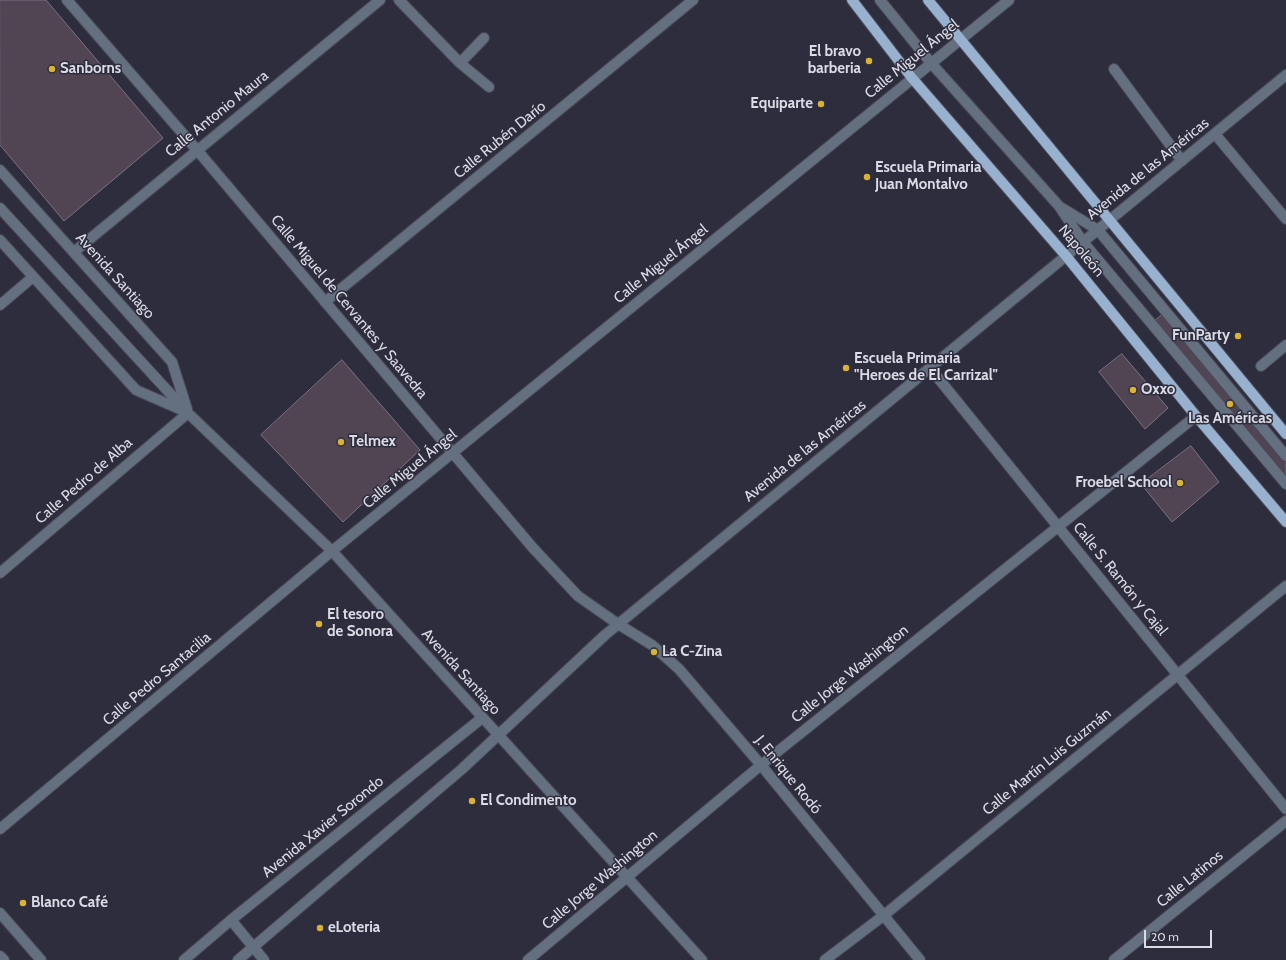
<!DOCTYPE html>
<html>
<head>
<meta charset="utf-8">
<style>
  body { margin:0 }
  #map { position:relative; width:1286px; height:960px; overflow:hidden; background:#2e2d3d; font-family:Cabin,sans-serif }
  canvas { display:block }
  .scale { position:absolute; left:1144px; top:930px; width:68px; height:18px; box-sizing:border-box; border:2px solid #dbdbe6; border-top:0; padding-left:5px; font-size:12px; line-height:14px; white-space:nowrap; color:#dbdbe6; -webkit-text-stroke:3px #2e2d3d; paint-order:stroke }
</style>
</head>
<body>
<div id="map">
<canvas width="1286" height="960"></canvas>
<div class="scale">20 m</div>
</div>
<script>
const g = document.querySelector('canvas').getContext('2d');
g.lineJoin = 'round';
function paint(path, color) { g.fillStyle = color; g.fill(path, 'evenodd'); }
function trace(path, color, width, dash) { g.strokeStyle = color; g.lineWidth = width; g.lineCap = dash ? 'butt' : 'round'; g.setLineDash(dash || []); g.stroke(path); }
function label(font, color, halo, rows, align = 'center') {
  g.font = font + ' Cabin,sans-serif'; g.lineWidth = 3; g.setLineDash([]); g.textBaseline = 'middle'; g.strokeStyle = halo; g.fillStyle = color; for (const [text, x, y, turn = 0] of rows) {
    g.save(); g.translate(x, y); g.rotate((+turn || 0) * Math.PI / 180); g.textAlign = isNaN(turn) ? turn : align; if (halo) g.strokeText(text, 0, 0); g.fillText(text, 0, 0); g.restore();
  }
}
const building = new Path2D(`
  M0,0h46l117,138 -99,83 -64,-76z
  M1167,311l119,143v32l-135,-162z
  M1122,354l46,54 -23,21 -46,-57z
  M342,360l78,90 -77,72 -82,-87z
  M1191,446l28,36 -47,40 -31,-38z`);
paint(building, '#514554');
trace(building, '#7f7182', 1);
const minor = new Path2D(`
  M67,0l130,150 336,398 45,48 40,28 34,21 27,24 82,96 159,195
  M399,0l61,63 24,-25
  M880,0l51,63 128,143 24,36 203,242
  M460,63l29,24
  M1114,69l68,92
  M1215,134l71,85
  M0,170l172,192 15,47
  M0,208l188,205 144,138 370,409
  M1062,208l36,22 188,226
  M0,240l136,150 48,21
  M74,252l306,-252
  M325,302l368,-302
  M0,305l33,-28
  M1261,366l25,-21
  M930,368l356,441
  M0,573l188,-160
  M0,829l332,-278 677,-551
  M0,913l41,47
  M231,920l33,40
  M0,956l4,4
  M184,960l47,-40 251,-202
  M238,960l224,-191 143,-134 681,-560
  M528,960l233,-195 435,-349
  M825,960l58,-44 403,-330
  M1114,960l172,-139`);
const major = new Path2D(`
  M852,0l60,78 154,178 130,160 90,106
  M928,0l358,434`);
trace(minor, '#4a4958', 12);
trace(major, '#4a4958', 12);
trace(minor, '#64707f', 10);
trace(major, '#98b1cf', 10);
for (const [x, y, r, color] of [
  [869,61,4,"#dab333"],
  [52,69,4,"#dab333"],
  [821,104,4,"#dab333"],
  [867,177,4,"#dab333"],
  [1238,336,4,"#dab333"],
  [846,368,4,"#dab333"],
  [1133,390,4,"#dab333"],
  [1230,404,4,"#dab333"],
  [341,442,4,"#dab333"],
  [1180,483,4,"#dab333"],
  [319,624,4,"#dab333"],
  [654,652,4,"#dab333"],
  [472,801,4,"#dab333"],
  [23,903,4,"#dab333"],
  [320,928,4,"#dab333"]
]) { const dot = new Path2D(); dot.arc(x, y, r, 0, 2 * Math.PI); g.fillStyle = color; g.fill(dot); trace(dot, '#2e2d3d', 1.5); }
label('bold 15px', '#dbdbe6', '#2e2d3d', [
  ["El bravo",861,52,"right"],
  ["barberia",861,69,"right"],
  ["Sanborns",60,69],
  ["Equiparte",813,104,"right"],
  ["Escuela Primaria",875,168],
  ["Juan Montalvo",875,185],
  ["FunParty",1230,336,"right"],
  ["Escuela Primaria",854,359],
  ["\"Heroes de El Carrizal\"",854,376],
  ["Oxxo",1141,390],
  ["Las Américas",1230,419,"center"],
  ["Telmex",349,442],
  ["Froebel School",1172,483,"right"],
  ["El tesoro",327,615],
  ["de Sonora",327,632],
  ["La C-Zina",662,652],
  ["El Condimento",480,801],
  ["Blanco Café",31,903],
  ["eLoteria",328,928]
], 'left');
label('15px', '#dbdbe6', '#2e2d3d', [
  ["Calle Miguel Ángel",912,59,-39],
  ["Calle Antonio Maura",217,114,-39],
  ["Calle Rubén Darío",500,140,-39],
  ["Avenida de las Américas",1148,169,-39],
  ["Napoleón",1081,251,50],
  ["Calle Miguel Ángel",661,264,-39],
  ["Avenida Santiago",115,276,48],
  ["Calle Miguel de Cervantes y Saavedra",349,307,50],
  ["Avenida de las Américas",805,451,-39],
  ["Calle Miguel Ángel",410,469,-39],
  ["Calle Pedro de Alba",84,481,-41],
  ["Calle S. Ramón y Cajal",1120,579,51],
  ["Avenida Santiago",461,672,48],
  ["Calle Jorge Washington",850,674,-39],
  ["Calle Pedro Santacilia",157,679,-40],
  ["Calle Martín Luis Guzmán",1047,762,-39],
  ["J. Enrique Rodó",788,775,51],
  ["Avenida Xavier Sorondo",323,827,-39],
  ["Calle Latinos",1190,879,-39],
  ["Calle Jorge Washington",600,880,-40]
]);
</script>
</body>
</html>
